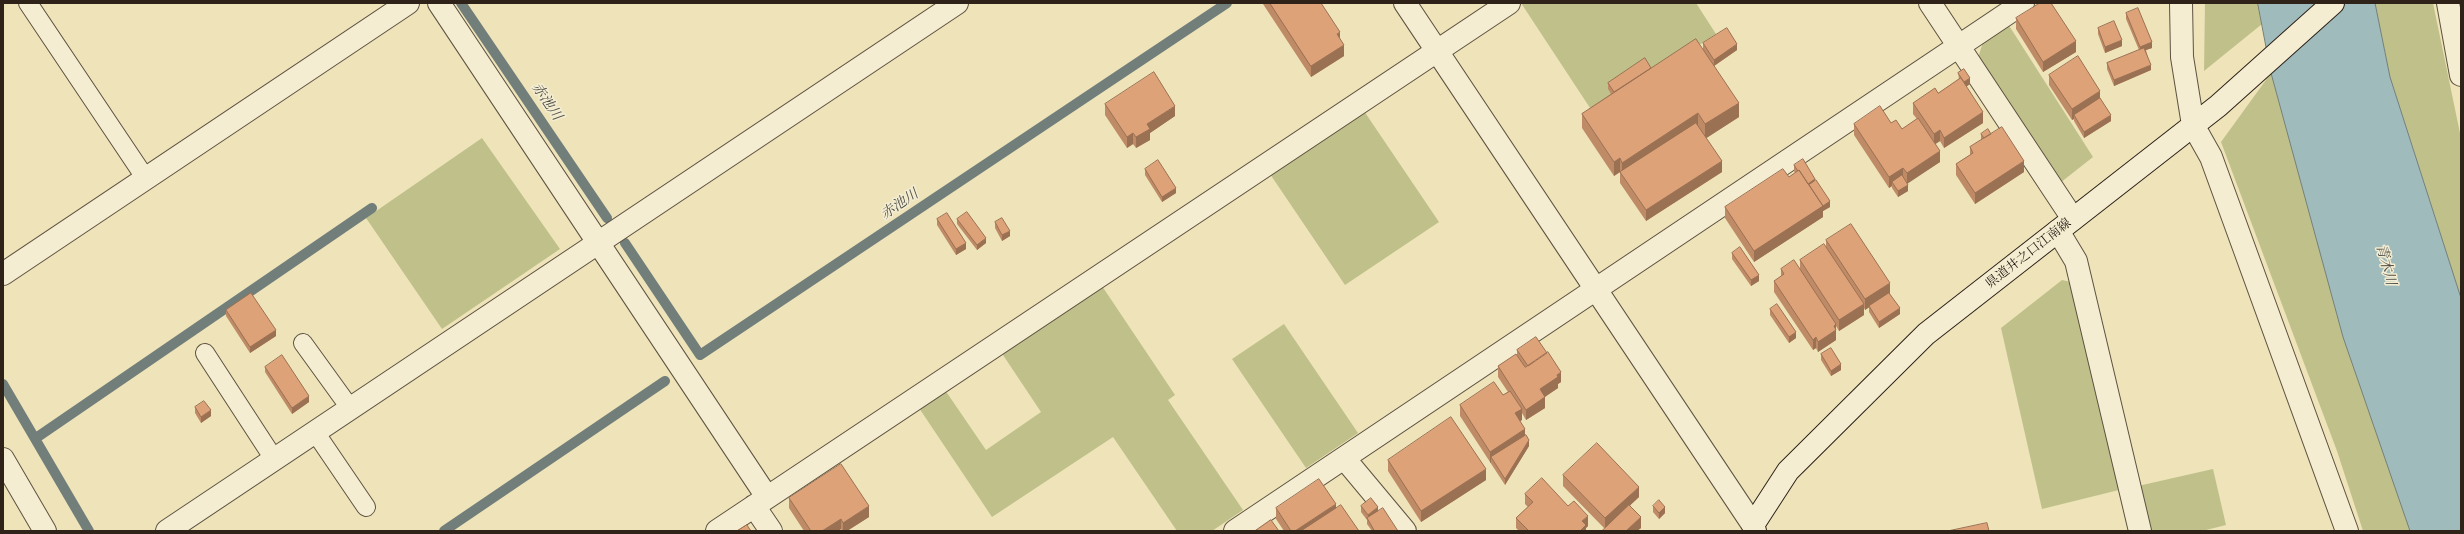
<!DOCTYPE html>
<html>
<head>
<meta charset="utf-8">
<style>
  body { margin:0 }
  #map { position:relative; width:2464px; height:534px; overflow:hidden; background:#eee3b9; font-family:Cardo,serif }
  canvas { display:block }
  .frame { position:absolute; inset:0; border:4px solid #2e2219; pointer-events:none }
</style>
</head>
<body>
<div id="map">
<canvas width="2464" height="534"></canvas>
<div class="frame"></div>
</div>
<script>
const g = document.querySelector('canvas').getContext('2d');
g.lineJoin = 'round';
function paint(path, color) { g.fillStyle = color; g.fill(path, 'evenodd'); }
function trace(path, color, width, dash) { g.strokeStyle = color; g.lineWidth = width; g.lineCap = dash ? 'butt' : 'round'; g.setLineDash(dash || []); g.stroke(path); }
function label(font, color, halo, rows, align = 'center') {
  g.font = font + ' Cardo,"Noto Serif JP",serif'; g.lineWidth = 3; g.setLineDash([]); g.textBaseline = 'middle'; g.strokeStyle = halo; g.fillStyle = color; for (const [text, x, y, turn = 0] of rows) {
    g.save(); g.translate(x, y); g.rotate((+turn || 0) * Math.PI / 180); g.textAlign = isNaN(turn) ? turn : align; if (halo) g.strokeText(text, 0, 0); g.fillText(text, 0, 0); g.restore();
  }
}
paint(new Path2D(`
  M1521,3h175l20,31 -122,80z
  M2205,3h53l4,21 -58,47z
  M2375,3h58l28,135v160l-71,-221z
  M2008,24l85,133 -33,26 -82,-125 5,-16z
  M2271,73l72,264 67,194h-47l-26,-80 -116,-309z
  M1364,111l75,111 -94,63 -75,-111z
  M482,138l78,111 -118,80 -76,-111z
  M2062,280l13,3 48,206 -81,20 -41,-181z
  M1102,286l73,109 -7,5 75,110 -31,21h-35l-64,-94 -121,80 -73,-109 26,-18 41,60 55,-38 -40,-60z
  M1284,324l74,109 -52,35 -74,-109z
  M2213,469l13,56 -24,6h-53l-11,-45z`), '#c0c18a');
const water = new Path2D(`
  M2258,3h117l15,74 71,221v233h-51l-67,-194 -72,-264z`);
paint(water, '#9fbbbb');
trace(water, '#727e7a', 1);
trace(new Path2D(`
  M461,3l146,215
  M625,243l75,112 527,-352
  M3,384l86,147
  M36,438l336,-230
  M444,531l221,-150`), '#727e7a', 10);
const service = new Path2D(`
  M28,3l118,176
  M303,343l47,65
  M205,353l69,106
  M315,432l51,75`);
const minor = new Path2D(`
  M439,3l328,494
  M1930,3l143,216
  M2181,3l1,54 11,68 18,32 136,374
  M2448,3l13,72
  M2058,231l18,30 64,270
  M3,274l405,-271
  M1344,458l61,73
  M754,506l17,25
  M167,531l790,-528
  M717,531l792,-528
  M1235,531l788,-528`);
const tertiary = new Path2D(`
  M1405,3l348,522
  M3,459l42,72`);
const secondary = new Path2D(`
  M1755,531l-2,-6 35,-54 138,-137 292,-228 115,-103`);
trace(service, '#5e5241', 20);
trace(minor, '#5e5241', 24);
trace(tertiary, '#5e5241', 24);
trace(secondary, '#2e2219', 24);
trace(service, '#f4edd2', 18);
trace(minor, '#f4edd2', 22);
trace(tertiary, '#f4edd2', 22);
trace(secondary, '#f4edd2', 22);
paint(new Path2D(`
  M1263,3h58l19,36 4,17 -33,21 -48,-73z
  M2126,13l26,35 -6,2 5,20 -37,16 -7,-17v-6l32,-13 -13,-31z
  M2016,18l60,34 -33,20 -27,-43z
  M2098,28l24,18 -17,7 -7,-19z
  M1703,43l34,7 -23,16 25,51 -33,21 16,34 -76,49 -26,-38v-11l-6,4 -32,-48v-14l29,-20 -3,-5v-6l43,-15 52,-19z
  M1958,73l12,11 -4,3 17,36 -39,25 -4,-7 -5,3 5,18 -33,21 1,8 -10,6 -6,-9v-2l-3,2 -35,-53v-11l37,-1 11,6 15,-10 -4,-5v-11l25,-10 21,-14z
  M2049,75l51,24 11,22 -27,17 -10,-17v-2l-2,1 -23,-35z
  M1105,104l70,12 -25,17v7l-14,8 -3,-4 -6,4 -22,-33z
  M1981,134h10l33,38 -49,32 -19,-29v-11l14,-9v-8l11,-7z
  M1794,165l21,15 15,27 -7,4v6l-69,45 -29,-44v-11l64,-30 6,-4 -1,-2z
  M1145,169l31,24 -14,9 -17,-27z
  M937,219l29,30 -10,6 -19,-30z
  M957,219l29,24 -9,7 -20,-26z
  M995,222l15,14 -8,5 -7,-13z
  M1826,240l64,54 10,20 -21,14 -10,-16v-5l-4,3 -1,-2v7l-25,16 -3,-5v14l-18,12 -2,-4 -3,2 -39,-58v-11l7,-4v-8l19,-1v-8l26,-13z
  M1732,253l27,28 -8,5 -19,-27z
  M1770,309l26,29 -7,5 -19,-28z
  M226,310l50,26 -26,17 -24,-37z
  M1517,350l44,32 -3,2v4l-13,9v11l-19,12 -4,-7v7l-2,1 9,25 -24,39 -45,-69v-11l43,-10 5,-3 -10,-15v-11l19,-11z
  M1821,354l20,16 -10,6 -10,-16z
  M265,367l44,35 -17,12 -27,-42z
  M195,407l16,9 -10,7 -6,-10z
  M1388,460l98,20 -65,42 -33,-51z
  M1563,475l76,22 -9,8 11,23 -4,3h-35l3,-2 -42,-43z
  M1525,494l63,32 -2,2v3h-67l-3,-3v-10l12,-11 -3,-3z
  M789,498l80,19 -22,14h-5l-1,-2 -3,2h-34l-15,-23z
  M1361,506l17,5 20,20h-26l-5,-7v-4l-6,-8z
  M1653,506l12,7 -6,6 -6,-7z
  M1276,508h60l23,23h-75l-8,-12z`), '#bf8b67');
paint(new Path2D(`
  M1340,32v10l-3,-8z
  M2122,40v6l-17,7v-6z
  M2076,41v11l-33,20v-10z
  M2152,42v6l-12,4v-5z
  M1737,44v6l-23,16v-6z
  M1344,45v11l-33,21v-11z
  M2151,65v5l-37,16v-6z
  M1970,78v6l-6,4v-6z
  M2100,91v11l-26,13v4l-2,1v-11z
  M1739,103v14l-34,22v-15z
  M1175,106v10l-25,17v7l-14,8v-11l11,-13z
  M1983,112v11l-39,25v-10z
  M1698,113v14l-76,48v-12z
  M2111,115v6l-27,17v-6z
  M1940,130v11l-6,4v-11z
  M1133,133v11l-6,4v-11z
  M1940,151v11l-33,22v-11z
  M1620,158v14l-6,4v-14z
  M1722,161v11l-76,49v-11z
  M2024,161v11l-49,32v-11z
  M1903,168v11l-11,3v4l-3,2v-11z
  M1815,179v6l-8,-1z
  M1908,185v6l-10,6v-6z
  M1176,188v5l-14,9v-5z
  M1830,201v6l-7,4v6l-69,45v-11z
  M1010,231v5l-8,5v-6z
  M986,238v5l-9,7v-5z
  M966,243v6l-10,6v-6z
  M1759,275v6l-8,5v-6z
  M1890,283v11l-25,16v-11z
  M1864,304v11l-25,16v-11z
  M1900,308v6l-21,14v-6z
  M1836,324v16l-18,12v-10z
  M276,330v6l-26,17v-6z
  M1796,332v6l-7,5v-6z
  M1816,337v11l-3,2v-10z
  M1841,364v6l-10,6v-5z
  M1561,372v10l-3,2v4l-18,12v-11l17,-14z
  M309,396v6l-17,12v-6z
  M1545,397v11l-19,12v-10z
  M1522,409v11l-7,4v-11z
  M211,410v6l-10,7v-6z
  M1525,429v10l-34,18v5l-1,1v-11z
  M1529,440v6l-24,39v-6z
  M1486,469v11l-65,42v-11z
  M1639,487v10l-34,32v-11z
  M1336,504v11l-25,16h-16z
  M869,506v11l-22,14h-4v-8z
  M1378,507v5l-10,7v-4z
  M1665,507v6l-6,6v-6z
  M1588,516v10l-2,2v3h-6l2,-10z
  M1641,517v11l-4,3h-11z
  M841,519v10l-3,2h-16z`), '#9b7154');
const building = new Path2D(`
  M1270,3h51l19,29 -3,2 7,11 -33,21z
  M2040,3h11l25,38 -33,21 -27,-44z
  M2138,8l14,34 -12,5 -14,-34z
  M2114,21l8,19 -17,7 -7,-19z
  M1727,28l10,16 -23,16 -11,-17z
  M1696,39l43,64 -34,21 -7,-11 -76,50 -2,-5 -6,4 -32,-48z
  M2144,48l7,17 -37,15 -7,-17z
  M2078,56l22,35 -28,18 -23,-34z
  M1645,58l6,10 -37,24 -6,-9z
  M1964,69l6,9 -6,4 -6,-9z
  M1154,72l21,34 -28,18 3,5 -14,8 -3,-4 -6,4 -22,-33z
  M1961,78l22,34 -39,26 -4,-8 -6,4 -21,-31 22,-15 3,5z
  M2100,98l11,17 -27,17 -10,-17z
  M1880,106l11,17 5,-3 6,9 16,-11 22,33 -33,22 -4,-5 -14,9 -35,-53z
  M1696,123l26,38 -76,49 -26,-38z
  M2002,127l22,34 -49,32 -19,-29 17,-11 -3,-6z
  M1988,129l3,5 -7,4 -3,-4z
  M1803,159l12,20 -7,5 -9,-14 -1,1 -4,-6z
  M1158,160l18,28 -14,9 -17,-28z
  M1783,169l6,8 10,-7 24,36 -69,45 -29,-44z
  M1902,175l6,10 -10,6 -6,-9z
  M1816,180l14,21 -7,5 -14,-21z
  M967,212l19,26 -9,7 -20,-26z
  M947,213l19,30 -10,6 -19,-30z
  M1002,218l8,13 -8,4 -7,-13z
  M1851,224l39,59 -25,16 -39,-59z
  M1824,244l40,60 -25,16 -39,-60z
  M1740,247l19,28 -8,5 -19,-27z
  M1794,260l42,64 -2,2 2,4 -18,12 -2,-5 -3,3 -39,-59 10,-7 -3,-5z
  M251,293l25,37 -26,17 -24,-37z
  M1889,293l11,15 -21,14 -10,-16z
  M1777,304l19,28 -7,5 -19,-28z
  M1536,337l11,16 -19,13 -11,-16z
  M1831,348l10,16 -10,7 -10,-17z
  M1548,352l13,20 -4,3 1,2 -18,12 5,8 -19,13 -28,-44 18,-12 9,13z
  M282,355l27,41 -17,12 -27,-41z
  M1494,382l9,13 7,-4 12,18 -7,4 10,16 -35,23 -30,-47z
  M204,401l7,9 -10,7 -6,-10z
  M1451,417l35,52 -65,42 -33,-51z
  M1526,435l3,5 -24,39 -14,-22z
  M1597,443l42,44 -34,31 -42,-43z
  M841,464l28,42 -26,17 -2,-4 -19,12h-11l-22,-33z
  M1542,478l26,28 6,-5 14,15 -6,5 4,4 -6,6h-51l-13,-13 17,-16 -8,-8z
  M1319,479l17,25 -41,27h-4l-15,-23z
  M1371,498l7,9 -10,8 -7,-9z
  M1659,500l6,7 -6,6 -6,-7z
  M1341,505l18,26h-58z
  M1629,505l12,12 -15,14h-24z
  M1383,508l15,23h-26l2,-1 -7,-12z
  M1271,520l8,11h-24z
  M1987,523l2,8h-41z
  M747,525l4,6h-14z`);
paint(building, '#dea278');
trace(building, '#9b7154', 1);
label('13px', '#2e2219', '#f4edd2', [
  ["県道井之口江南線",2029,254,-38]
]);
label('italic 14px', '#50504a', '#f4edd2', [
  ["赤池川",546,102,56],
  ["赤池川",900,205,-34],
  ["青木川",2385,265,75]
]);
</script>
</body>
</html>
